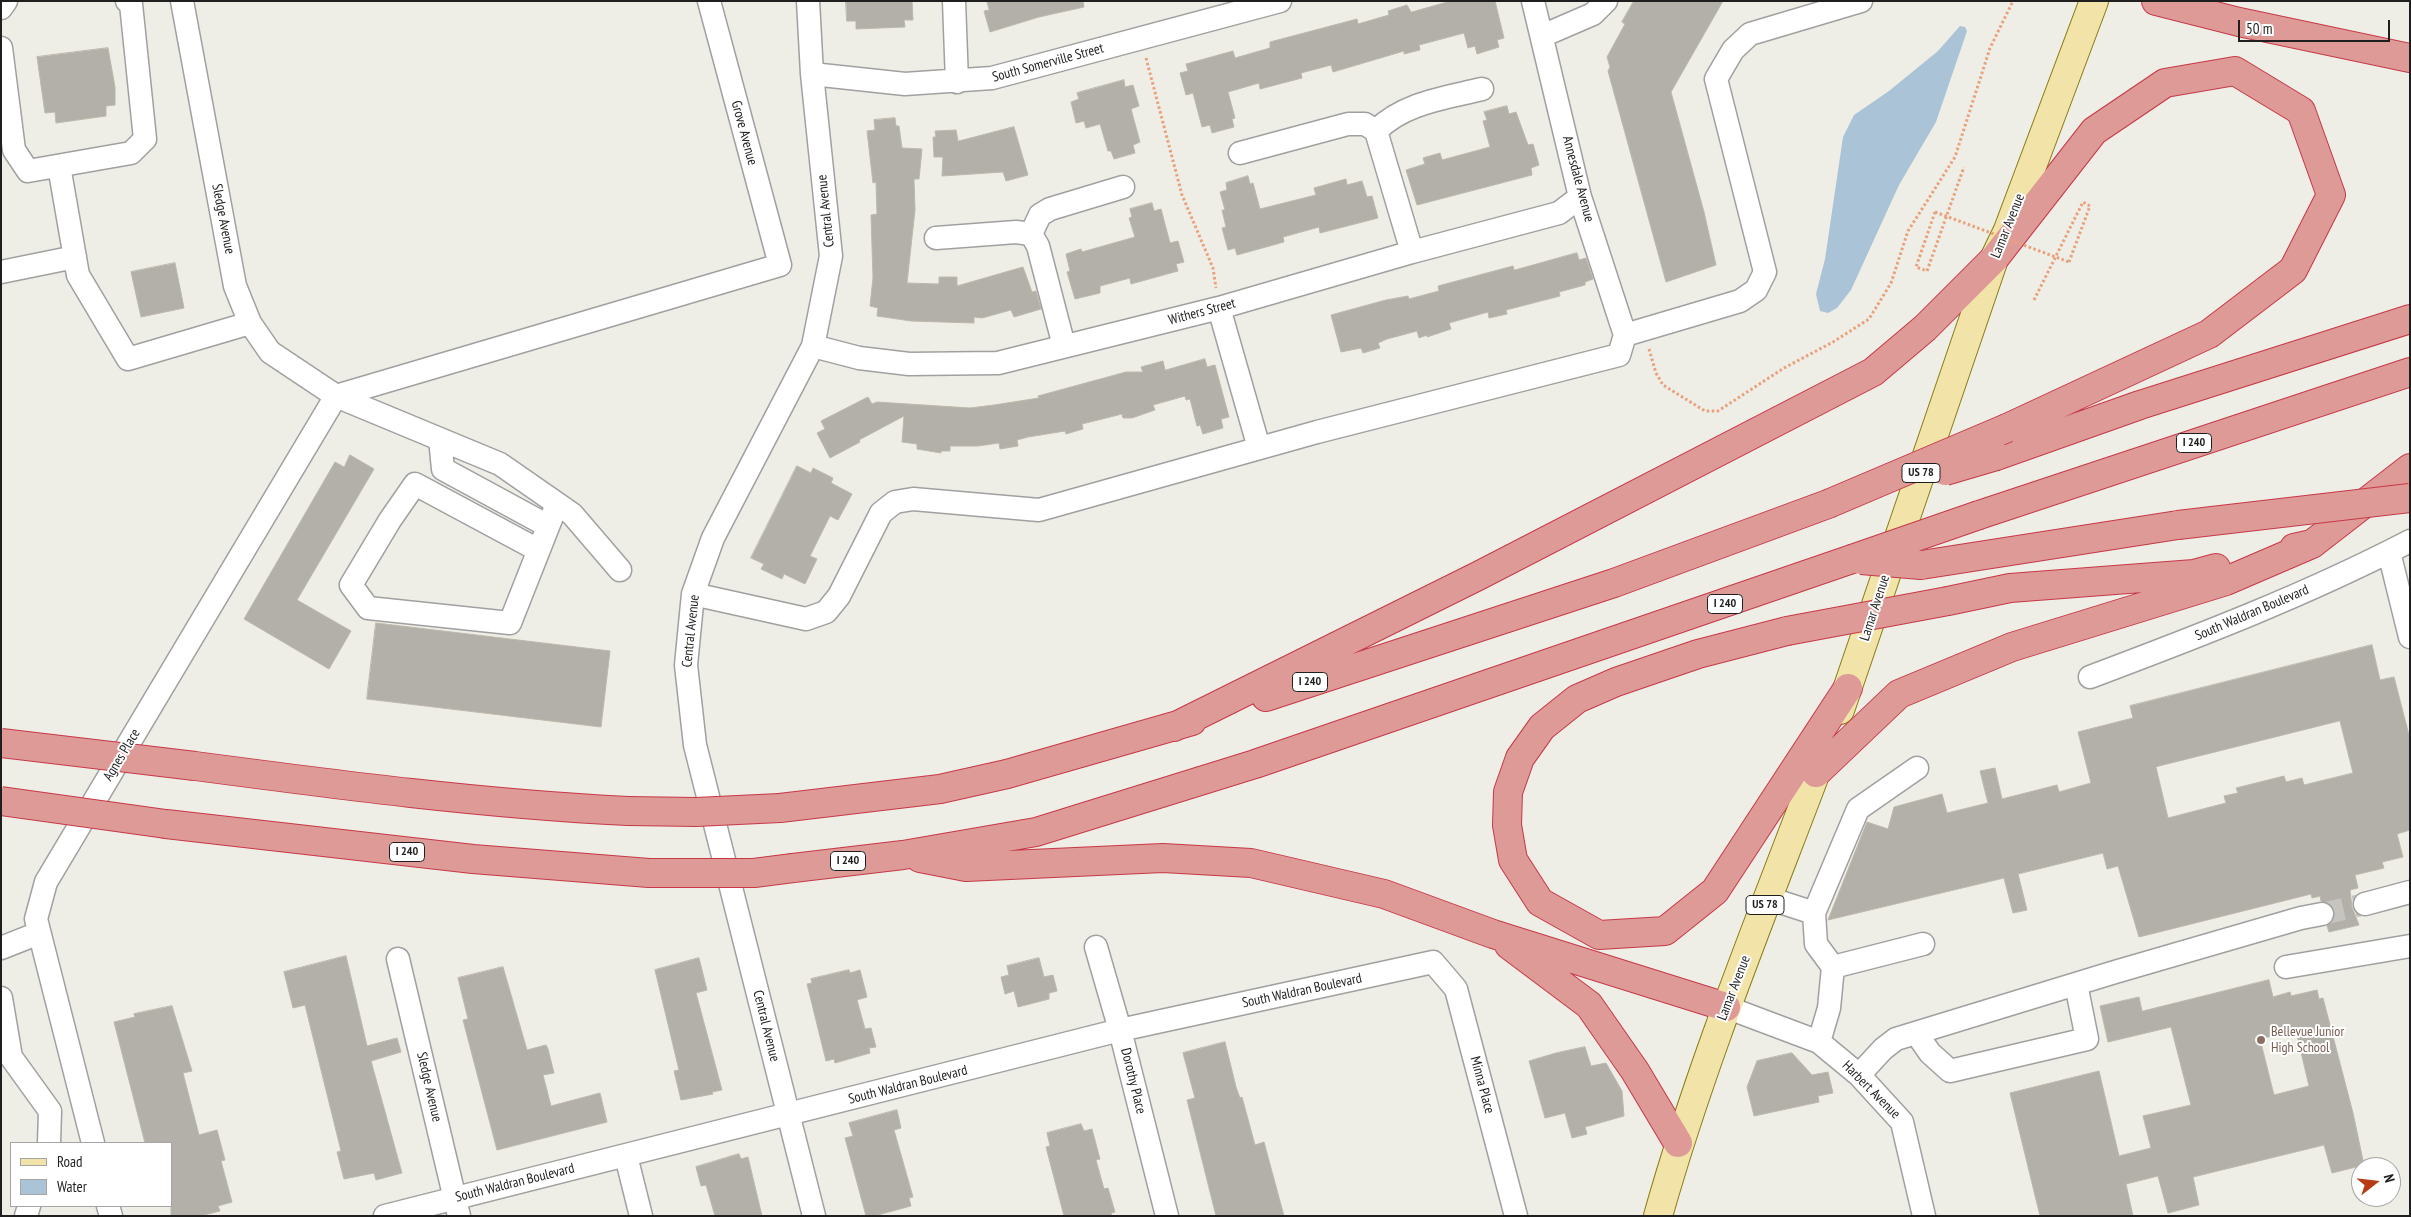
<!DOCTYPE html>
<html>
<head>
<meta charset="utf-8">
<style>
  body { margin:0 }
  #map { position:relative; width:2411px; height:1217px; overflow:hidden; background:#eeede6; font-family:"PT Sans Narrow",sans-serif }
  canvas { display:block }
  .frame { position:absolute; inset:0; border:2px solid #1f1f1f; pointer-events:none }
  .legend { position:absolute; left:10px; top:1142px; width:162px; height:65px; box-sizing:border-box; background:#fff; border:1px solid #a5a5a5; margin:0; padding:6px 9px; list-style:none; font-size:15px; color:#1f1f1f }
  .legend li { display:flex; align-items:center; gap:10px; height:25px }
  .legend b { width:25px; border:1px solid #a5a5a5 }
  .north { position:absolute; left:2351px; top:1157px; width:50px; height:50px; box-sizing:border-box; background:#fff; border:1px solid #a5a5a5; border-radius:50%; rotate:74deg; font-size:14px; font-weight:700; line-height:20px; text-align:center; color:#1f1f1f }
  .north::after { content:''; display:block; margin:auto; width:18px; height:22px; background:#b73c16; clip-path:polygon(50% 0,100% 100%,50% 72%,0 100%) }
  .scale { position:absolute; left:2238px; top:20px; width:152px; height:22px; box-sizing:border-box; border:2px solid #1f1f1f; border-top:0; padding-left:6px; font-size:15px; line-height:18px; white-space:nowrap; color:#1f1f1f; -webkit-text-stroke:4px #fff; paint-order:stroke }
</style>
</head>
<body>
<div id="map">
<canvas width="2411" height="1217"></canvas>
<div class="frame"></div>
<ul class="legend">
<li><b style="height:6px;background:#f2e3a8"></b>Road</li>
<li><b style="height:14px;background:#abc3d7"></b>Water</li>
</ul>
<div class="north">N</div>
<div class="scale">50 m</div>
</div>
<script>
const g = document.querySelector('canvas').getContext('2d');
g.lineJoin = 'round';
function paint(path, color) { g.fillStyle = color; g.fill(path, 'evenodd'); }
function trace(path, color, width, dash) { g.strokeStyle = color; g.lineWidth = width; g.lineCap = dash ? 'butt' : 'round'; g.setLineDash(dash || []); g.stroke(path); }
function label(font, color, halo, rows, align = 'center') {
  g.font = font + ' "PT Sans Narrow",sans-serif'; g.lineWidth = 4; g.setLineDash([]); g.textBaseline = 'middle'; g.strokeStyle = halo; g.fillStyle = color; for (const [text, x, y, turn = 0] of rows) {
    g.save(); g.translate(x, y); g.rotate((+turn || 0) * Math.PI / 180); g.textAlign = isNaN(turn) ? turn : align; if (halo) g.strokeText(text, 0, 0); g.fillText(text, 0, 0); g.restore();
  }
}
paint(new Path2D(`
  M1960,26l5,1 2,4 -31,91 -37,63 -48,105 -14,18 -9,5 -8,-2 -4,-17 9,-35 18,-122 11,-22 35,-24 49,-40z`), '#abc3d7');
const building = new Path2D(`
  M846,1h66l1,19h-9l1,7 -49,2v-8h-9z
  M987,1h96l1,6 -45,10 -49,15 -6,-21 5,-1z
  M1451,1h44l9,37 -7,2 2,7 -22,7 -2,-8 -7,2 -4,-15 -45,12 1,5 -16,4v-3l-71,21 -2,-7 -30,8 1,5 -42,11 -1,-6 -31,9 7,26 -3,1 2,8 -22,6 -2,-8 -8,2 -9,-34 -7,2 -6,-22 8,-2 -2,-7 47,-13 2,7 35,-10v-6l87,-23 1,5 31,-9 -1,-4 19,-6 4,7z
  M1634,1h89l-52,91 33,120 12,53 -50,17 -58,-211 2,-4 -3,-10 18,-33 -3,-2z
  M108,48l7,39v18l-9,1v10l-50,7 -1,-11 -10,1 -8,-56z
  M1124,80l1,7 8,-2 6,21 -8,3 9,33 -7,3 2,8 -21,6 -3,-8h-3l-8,-27 -14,4 -2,-7 -8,2 -5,-21 8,-3 -2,-6z
  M1507,106l2,8 7,-2 12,33 5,-1 6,21 -8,3 1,7 -115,30 -11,-35 19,-6 -2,-6 17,-5 2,7 48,-13 -7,-26 4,-1 -3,-8z
  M895,118l1,8h3l3,22 20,1 -3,30h-5l1,31 -8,73 32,1v-7h18v9l66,-19 9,25 4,-1 5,18 -27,8 -3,-7 -29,8 -8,-1v6l-63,-2 -34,-5 1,-8 -8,-2 3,-28 -2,-63 6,-1 -1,-32 -3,1 -6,-52 8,-1 -1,-10z
  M1014,127l14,48 -22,6 -3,-9 -61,4 1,-19h-9l-1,-20h3l-1,-6 21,-1 2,11z
  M1248,176l2,8 3,-1 7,26 56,-14 -2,-7 32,-9 1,6 15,-4 5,16 5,-1 6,22 -58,15 -1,-6 -36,10 1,5 -47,13 -2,-7 -7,2 -6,-22 4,-1 -4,-17h3l-5,-18 7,-2 -1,-7z
  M1152,203l2,8 7,-2 9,34 8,-2 6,21 -8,2 2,7 -47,13 -1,-6 -30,8v7l-25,6 -8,-27 3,-1 -4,-17 15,-5 1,3 53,-15 -6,-19 3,-1 -2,-8z
  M1577,253l2,7 7,-2 7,21 -8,3v3l-26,7 1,4 -54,14 1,4 -18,4 -1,-6 -39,11 2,6 -24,8v-2l-8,3 -2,-7 -30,8 -9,4 2,5 -17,5 -2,-5 -20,4 -10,-37 55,-15 22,-4 1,3 30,-8 -1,-5 75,-20 1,4z
  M175,263l9,45 -43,9 -10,-45z
  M1205,359l2,8 8,-2 14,52 -8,2 2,9 -20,6 -3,-9 -3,1 -7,-27 -4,1 -1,-4 -32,9 2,5 -23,8h-9l-1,-4 -40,10 1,5 -17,5 -1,-3 -37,6 -11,3 1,6 -18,3 -1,-6 -21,3h-28v5h-9v2l-24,-4v-5l-15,-2 2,-26 -45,24 1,2 -30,16 -13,-25 8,-4 -4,-8 47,-24 4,7 5,-2 93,6 24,-3 45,-7 -1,-2 88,-24h17l-2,-5 22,-6 2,9z
  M350,455l24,14 -77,131 54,31 -22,38 -85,-50 91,-157 9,5z
  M797,466l14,7 2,-5 20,10 -2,5 21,11 -14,26 -8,-4 -20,40 7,3 -12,25 -21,-10 -2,5 -21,-10 3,-5 -13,-6z
  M376,623l234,28 -9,76 -234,-28z
  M2372,645l8,35 14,-3 16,62v91l-13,4 6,23 -21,5 2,6 -29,7 3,13 -8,2 2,17 7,18 -30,7 -2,-6 7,-7 1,-8 -3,-6 -11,-4 -1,-5 -8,2 -1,-4 -172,43 -21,-71 -11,3 -4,-16 -85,21 9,36 -14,3 -9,-35 -176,42 39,-98 21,7 6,-22 48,-13 5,19 41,-10 -8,-32 15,-3 7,31 55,-14 2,7 32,-9 -13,-51 55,-14 -3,-12zM2340,721l13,52 -49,12 -2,-7 -16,4 -2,-6 -48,12 2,5 -14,3 2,7 -58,15 -12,-51z
  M346,956l21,90 30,-8 4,14 -30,9 31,112 -26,7 -2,-7 -30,6 -7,-27 4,-1 -36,-146 -12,3 -9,-36z
  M699,958l8,32 -11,3 26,97 -10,2 1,2 -32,6 -7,-29 5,-1 -24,-100z
  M1039,958l5,19 9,-2 4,16 -8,2v6l-31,8 -4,-16 -9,3 -4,-17 8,-2 -2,-9z
  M503,967l24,83 19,-5 2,4 6,24 -11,2 8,31 49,-13 7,29 -110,28 -34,-130 5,-1 -10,-41z
  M849,970l1,3 10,-3 7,27 -10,3 8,29 6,-1 5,19 -7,1 1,5 -35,10 -1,-4 -8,2 -19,-77 5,-1 -1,-4z
  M2269,980l4,17 17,-5 1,4 26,-6 2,9 4,-1 30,115 11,52 -32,8 -8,-28 -131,32 6,28 -31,8 -10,-37 -32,8 7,32h-93l-30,-123 89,-22 20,85 32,-8 -8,-32 48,-11 -20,-78 -63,15 -8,-36 39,-9 3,14zM2296,1031l13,55 -35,9 -14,-56z
  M172,1006l20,65 -9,2 16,62 18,-5 8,30 -4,1 11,41 -14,4 2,5 -20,5h-29v-73h-26l-31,-121 21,-5 -1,-3z
  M1225,1042l11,45 4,11 2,-1 13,48 9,-3 20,74h-68l-29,-116 8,-2 -12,-45z
  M1585,1047l6,19 15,-3 16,28 2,25 -39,11 2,7 -15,4 -7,-25 -20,5 -16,-57 27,-8z
  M1792,1053l20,22 16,-3 5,21 -15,3 1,6 -65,14 -7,-29 10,-26z
  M897,1110l4,18 -7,2 19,67 -4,1 2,8 -37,10h-8l-21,-78 8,-2 -4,-13z
  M1081,1124l3,7 8,-2 8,30 -4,1 8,29 4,-1 7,24 -4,1 1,3h-48l-18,-69 4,-1 -3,-13z
  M739,1154l2,5 7,-2 14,59h-47l-9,-31 -5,1 -5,-19z`);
paint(building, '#b3b0a9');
trace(building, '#beb8aa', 1);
trace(new Path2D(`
  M2322,914l43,-10`), '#c5c4be', 22, [22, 11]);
const minor = new Path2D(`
  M182,1l53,285 15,37 20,29 66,44 164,68 72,50 48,56
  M808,1l4,73 19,182 -18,90 -100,192 -20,56 -7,71 9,80 119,471
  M954,1l3,81
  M1,8l5,-7
  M1542,36l51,-22 13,-13
  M1,48l13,102 14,21 103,-18 14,-14 -14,-135 -4,-3
  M812,74l93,10 87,-6 288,-77
  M1376,131c27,-28 69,-33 106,-42
  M1240,153l108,-29h17l11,7 36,121
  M59,166l19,109 50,84 122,-36
  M1031,234l9,-19 10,-6 73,-22
  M936,238l80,-6 15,2 7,12 26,100
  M1,272l74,-15
  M1219,308l40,140
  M1625,335l115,-34 16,-11 9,-18 -49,-193 17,-29 17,-16 111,-33
  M813,346l46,12 50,6 89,-1 221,-55 193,-56 147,-39 21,-16
  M336,396l444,-131 -71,-264
  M440,439l3,30 105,57
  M538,550l-123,-66 -25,36 -39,65 17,23 142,15 47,-119
  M2389,552l21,85
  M693,594l113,25 20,-7 13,-16 42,-83 14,-11 18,-3 126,11 278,-78 302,-77 6,-20 -45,-138 -47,-196
  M2090,677c109,-41 216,-82 320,-136
  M1768,898l46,15 2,31 17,23 90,-23
  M2365,904l45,-12
  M1814,913l44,-104 59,-41
  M1096,947l24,83 47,186
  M1,948l38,-15
  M398,959l61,257
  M2286,967l124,-21
  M1,998l10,59 39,54 -1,32
  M1726,1007l93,35 40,33 43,47 22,94
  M1916,1033l14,20 20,18 137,-32 -11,-55
  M1819,1042l10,-34 4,-41
  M1859,1075l24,-26 13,-10 219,-67 186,-54 21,-4
  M93,1143l-57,-224 10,-37 290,-486
  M626,1156l15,60
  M108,1206l3,10
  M26,1216l3,-10
  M385,1216l735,-186 313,-68 23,27 60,227`);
const major = new Path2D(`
  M1840,710l154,-451 14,-29 86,-229
  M1658,1216c45,-159 108,-311 166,-465`);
const highway = new Path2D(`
  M2156,1l83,21 171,36
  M1996,456l144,-51 270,-86
  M1979,515l431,-143
  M2294,548l18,-4 98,-76
  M1921,565l257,-40
  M1948,601l62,-13 184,-14 22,-6
  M1787,631l-89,23 -82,28 -39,17 -35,28 -22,31 -12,34 -1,33 6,35 27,42 59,33 66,-4 50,-40 133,-203
  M1266,697l348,-114 214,-79
  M1174,727l304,-151 395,-204 52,-44 69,-69 100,-128 71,-48 70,-12 66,40 30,84 -38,75 -84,64 -202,94
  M195,766c144,19 288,38 433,45
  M1816,773l83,-79 113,-47 214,-66 86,-37
  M780,808l160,-19 67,-15 185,-53
  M166,824l307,35 176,14
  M920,858l46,9 197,-9 88,5 133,31 109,40 233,73
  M793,868l110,-13 133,-23 219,-68 597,-205
  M1509,945l80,60 46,66 43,72`);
trace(minor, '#a0a0a0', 25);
trace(major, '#887d11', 30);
trace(highway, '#c73847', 30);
trace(new Path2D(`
  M1146,58l36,137 31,73 3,20
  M1935,212l-19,55 11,4 37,-104
  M2034,300l49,-98 7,4 -21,56
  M1649,349l7,24 7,12 42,26h13l66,-43 49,-26 36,-23 22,-36 17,-52 47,-74 35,-109 23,-47`), '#eaa17b', 3, [2.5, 2.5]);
trace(minor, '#fff', 22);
trace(major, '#f2e3a8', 28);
trace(highway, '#dd9a96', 28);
const highwayBridge = new Path2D(`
  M1945,471l51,-15
  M1828,504l179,-76
  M2178,525l232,-27
  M1852,559l127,-44
  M1861,560l60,5
  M1787,631l161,-30
  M1,743l194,23
  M1,801l165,23
  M628,811l68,1 84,-4
  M649,873h105l39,-5`);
trace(highwayBridge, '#c73847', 30, []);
trace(new Path2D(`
  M1935,212l134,50`), '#eaa17b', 3, [2.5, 2.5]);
trace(highwayBridge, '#dd9a96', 28);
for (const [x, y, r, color] of [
  [2261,1040,5,"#8d6e63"]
]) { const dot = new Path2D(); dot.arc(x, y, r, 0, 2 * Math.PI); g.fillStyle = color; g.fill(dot); trace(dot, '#fff', 2); }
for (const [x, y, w] of [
  [2194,443,35],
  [1921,473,38],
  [1725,604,35],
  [1310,682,35],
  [407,852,35],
  [848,861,35],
  [1765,905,38]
]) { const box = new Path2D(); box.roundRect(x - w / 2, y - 9.5, w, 19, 4); g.fillStyle = '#fff'; g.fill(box); trace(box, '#1f1f1f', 1); }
label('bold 12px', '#1f1f1f', null, [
  ["I 240",2194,443],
  ["US 78",1921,473],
  ["I 240",1725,604],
  ["I 240",1310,682],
  ["I 240",407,852],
  ["I 240",848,861],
  ["US 78",1765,905]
]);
label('14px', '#1f1f1f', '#fff', [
  ["South Somerville Street",1048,63,-15],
  ["Grove Avenue",744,133,75],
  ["Annesdale Avenue",1578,179,75],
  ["Central Avenue",826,211,-96],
  ["Sledge Avenue",223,219,79],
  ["Lamar Avenue",2008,226,-68],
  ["Withers Street",1202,312,-15],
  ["Lamar Avenue",1875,608,-72],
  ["South Waldran Boulevard",2252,613,-23],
  ["Central Avenue",691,631,-84],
  ["Agnes Place",122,755,-59],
  ["Lamar Avenue",1734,988,-69],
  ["South Waldran Boulevard",1302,991,-12],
  ["Central Avenue",766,1026,76],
  ["Dorothy Place",1133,1081,76],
  ["South Waldran Boulevard",908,1085,-14],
  ["Minna Place",1482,1085,75],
  ["Sledge Avenue",429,1087,77],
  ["Harbert Avenue",1871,1090,45],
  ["South Waldran Boulevard",515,1183,-14]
]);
label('14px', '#785e54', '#fff', [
  ["Bellevue Junior",2271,1032],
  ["High School",2271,1048]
], 'left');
</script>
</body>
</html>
